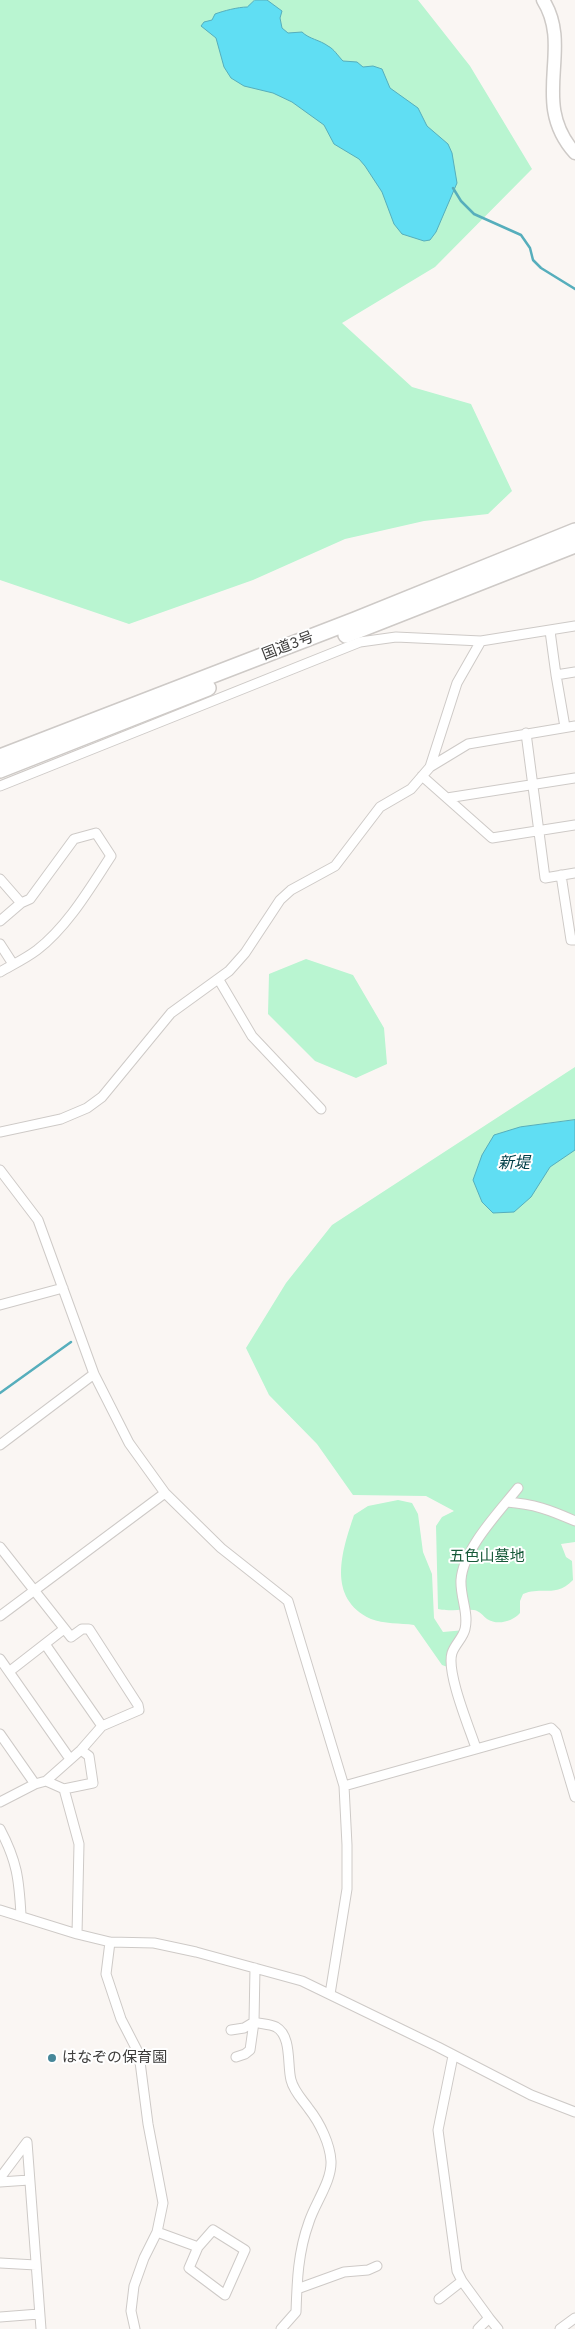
<!DOCTYPE html>
<html>
<head>
<meta charset="utf-8">
<style>
  body { margin:0 }
  canvas { display:block; background:#faf6f3 }
</style>
</head>
<body>
<canvas width="575" height="2329"></canvas>
<script>
const g = document.querySelector('canvas').getContext('2d');
g.lineJoin = 'round';
function paint(path, color) { g.fillStyle = color; g.fill(path, 'evenodd'); }
function trace(path, color, width, dash) { g.strokeStyle = color; g.lineWidth = width; g.lineCap = dash ? 'butt' : 'round'; g.setLineDash(dash || []); g.stroke(path); }
function label(font, color, halo, rows, align = 'center') {
  g.font = font + ' "IBM Plex Sans","Noto Sans JP",sans-serif'; g.lineWidth = 4; g.setLineDash([]); g.textBaseline = 'middle'; g.strokeStyle = halo; g.fillStyle = color; for (const [text, x, y, turn = 0] of rows) {
    g.save(); g.translate(x, y); g.rotate((+turn || 0) * Math.PI / 180); g.textAlign = isNaN(turn) ? turn : align; if (halo) g.strokeText(text, 0, 0); g.fillText(text, 0, 0); g.restore();
  }
}
paint(new Path2D(`
  M0,0h418l52,66 62,103 -97,98 -93,56 70,64 59,17 41,87 -24,23 -64,7 -79,18 -92,41 -124,44 -129,-44z
  M306,959l47,16 31,53 3,36 -31,14 -41,-17 -47,-47 1,-40z
  M575,1067v475l-14,2 5,13 6,4 1,19c-17,18 -31,6 -50,14l-3,7v12c-7,8 -22,13 -33,6 -4,-3 -7,-8 -13,-9 -12,-2 -24,2 -36,-1l-2,-83 6,-9 12,-6 -28,-15 -73,-1 -36,-51 -48,-49 -23,-47 40,-65 46,-58z
  M398,1500l14,3 6,11 5,38 9,22 2,44 9,14 22,-2 -13,23 1,16 -11,-4 -28,-40c-13,-2 -31,-1 -43,-6 -45,-21 -29,-68 -17,-104l14,-9z`), '#b9f5d1');
const water = new Path2D(`
  M255,0h12l15,11 -2,7 2,10 6,5 14,-1c7,7 18,8 26,14 6,3 10,10 15,15l14,1 6,5 10,-1 9,3 8,19 28,20 9,18 21,18 4,9 5,30 -21,49 -6,8 -6,1 -22,-7 -8,-10 -12,-32 -17,-26 -6,-7 -25,-15 -10,-19 -32,-23 -19,-9 -29,-7 -13,-8 -7,-11 -8,-29 -15,-12 3,-4 8,-2 3,-6c8,-3 23,-7 32,-7z
  M575,1120v30l-25,17 -19,30 -17,15 -21,1 -11,-11 -9,-22 9,-25 12,-20 26,-8z`);
paint(water, '#60def3');
trace(water, '#56aebc', 1);
trace(new Path2D(`
  M453,188l8,13 13,13 47,21 9,13 3,12 8,8 34,21
  M0,1393l71,-51`), '#56aebc', 2.5);
const street = new Path2D(`
  M550,631l6,44
  M565,727l-9,-52 19,-3
  M526,733l19,145 30,-5
  M430,767l27,-84 24,-42
  M422,776l70,62 83,-13
  M0,786l360,-144 36,-5 85,4 94,-15
  M447,798l128,-20
  M561,875l10,65h4
  M0,879l21,24
  M0,921l21,-18 9,-4 44,-60 22,-6 15,23c-21,32 -43,70 -74,94 -12,9 -25,15 -37,22
  M0,944l13,20
  M219,980l33,56 69,73
  M0,1132l61,-13 26,-11 15,-11 69,-84 58,-42 16,-18 35,-53 11,-10 44,-24 45,-59 31,-18 19,-22 38,-23 107,-18
  M0,1170l38,50 56,154 35,69 36,50 56,55 67,53 56,185 3,59v44l-17,105
  M0,1305l63,-17
  M0,1445l94,-71
  M507,1502c27,2 43,8 68,19
  M0,1547l71,90 11,-8h7l49,76 1,5 -37,16 -21,24 -35,31 -11,3 -35,18
  M0,1616l165,-123
  M45,1644l57,82
  M0,1659l70,100
  M10,1671l54,-42
  M0,1734l35,50
  M476,1748c-7,-21 -30,-76 -24,-95 3,-9 11,-15 13,-24 4,-16 -5,-32 -4,-49 2,-31 38,-68 57,-92
  M46,1781l18,8 29,-6 -4,-27 -8,-6
  M344,1786l207,-58 5,5 19,64
  M64,1789l15,55 -2,90
  M0,1829c17,32 19,50 21,86
  M0,1910l77,24 33,8 44,1 42,9 106,29 136,66 93,48 44,17
  M110,1942l-4,32 15,45 18,35 9,70 15,79 -6,29 -13,26 -10,28 -3,25 4,18
  M255,1968l-1,54c7,2 16,2 22,5 16,9 11,38 15,53 3,12 12,20 18,29 11,14 21,35 22,52 1,20 -16,42 -22,61 -11,30 -12,59 -13,90l-15,17
  M231,2030l13,-2 10,-6 -4,28 -5,4 -9,3
  M453,2056l-15,74 19,141 5,10
  M0,2178l27,-36 14,187
  M0,2182l29,-2
  M157,2232l41,15 -9,21 36,27 20,-45 -32,-20 -15,17
  M0,2263l36,2
  M297,2289l47,-17 24,-2 9,-4
  M439,2299l23,-18 27,37
  M0,2317l39,-3
  M478,2329l11,-11 9,11
  M560,2329l15,-11`);
const secondary = new Path2D(`
  M543,0c31,49 -14,102 32,153`);
const highway = new Path2D(`
  M346,635l229,-90
  M0,757l355,-137 220,-89
  M0,770l208,-82`);
trace(street, '#cecac7', 11);
trace(secondary, '#cecac7', 15);
trace(highway, '#cecac7', 18);
trace(street, '#fff', 9);
trace(secondary, '#fff', 12);
trace(highway, '#fff', 15);
for (const [x, y, r, color] of [
  [52,2058,5,"#468799"]
]) { const dot = new Path2D(); dot.arc(x, y, r, 0, 2 * Math.PI); g.fillStyle = color; g.fill(dot); trace(dot, '#fff', 2); }
label('15px', '#3e3d3c', '#fff', [
  ["国道3号",288,646,-21]
]);
label('15px', '#165a39', '#fff', [
  ["五色山墓地",487,1557]
]);
label('15px', '#3e3d3c', '#fff', [
  ["はなぞの保育園",62,2058]
], 'left');
label('italic 16px', '#003e47', '#fff', [
  ["新堤",514,1163]
]);
</script>
</body>
</html>
